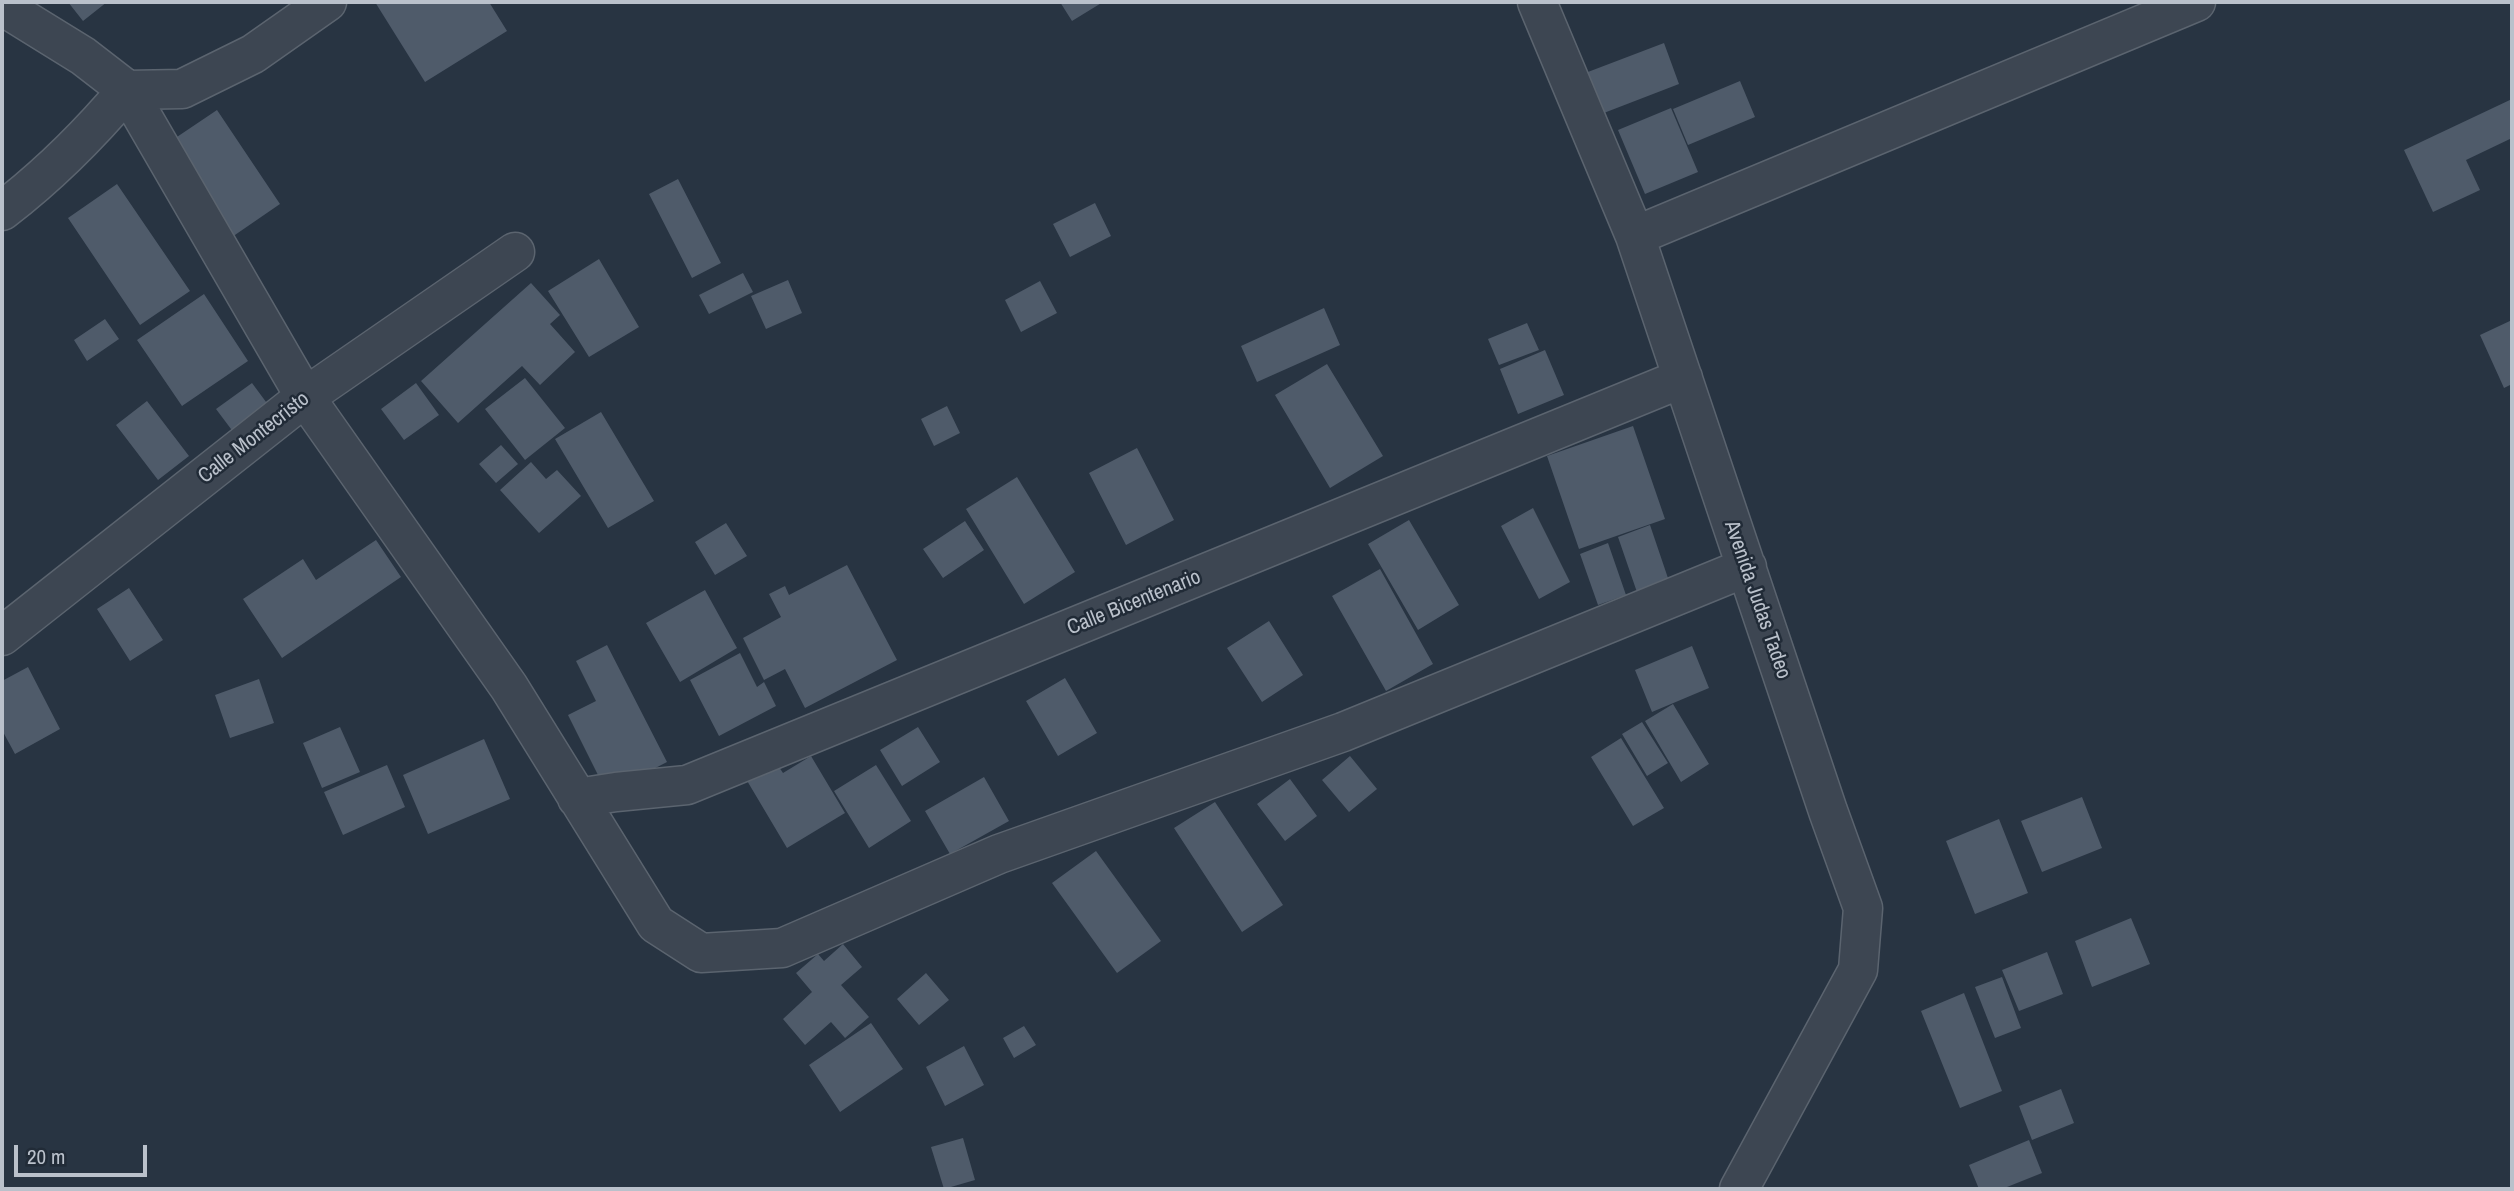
<!DOCTYPE html>
<html>
<head>
<meta charset="utf-8">
<style>
  body { margin:0 }
  #map { position:relative; width:2514px; height:1191px; overflow:hidden; background:#283442; font-family:"Archivo Narrow",sans-serif }
  canvas { display:block }
  .frame { position:absolute; inset:0; border:4px solid #bac1cb; pointer-events:none }
  .scale { position:absolute; left:14px; top:1145px; width:133px; height:32px; box-sizing:border-box; border:4px solid #bac1cb; border-top:0; padding-left:9px; font-size:21px; line-height:24px; white-space:nowrap; color:#bac1cb; -webkit-text-stroke:5px #212b37; paint-order:stroke }
</style>
</head>
<body>
<div id="map">
<canvas width="2514" height="1191"></canvas>
<div class="frame"></div>
<div class="scale">20 m</div>
</div>
<script>
const g = document.querySelector('canvas').getContext('2d');
g.lineJoin = 'round';
function paint(path, color) { g.fillStyle = color; g.fill(path, 'evenodd'); }
function trace(path, color, width, dash) { g.strokeStyle = color; g.lineWidth = width; g.lineCap = dash ? 'butt' : 'round'; g.setLineDash(dash || []); g.stroke(path); }
function label(font, color, halo, rows, align = 'center') {
  g.font = font + ' "Archivo Narrow",sans-serif'; g.lineWidth = 5; g.setLineDash([]); g.textBaseline = 'middle'; g.strokeStyle = halo; g.fillStyle = color; for (const [text, x, y, turn = 0] of rows) {
    g.save(); g.translate(x, y); g.rotate((+turn || 0) * Math.PI / 180); g.textAlign = isNaN(turn) ? turn : align; if (halo) g.strokeText(text, 0, 0); g.fillText(text, 0, 0); g.restore();
  }
}
paint(new Path2D(`
  M68,2h39l-24,19z
  M375,2h114l18,29 -82,51z
  M1060,2h43l-31,19z
  M1664,43l15,41 -83,32 -16,-41z
  M1740,81l15,36 -67,28 -15,-36z
  M2512,99v39l-46,22 14,30 -47,22 -29,-62z
  M1671,108l27,64 -53,22 -27,-64z
  M217,110l63,94 -48,33 -64,-94z
  M678,179l43,84 -29,15 -43,-84z
  M117,184l73,107 -50,34 -72,-107z
  M1095,203l16,33 -41,21 -17,-33z
  M599,259l40,68 -50,30 -41,-66z
  M743,273l10,19 -44,22 -10,-19z
  M788,280l14,33 -36,16 -15,-33z
  M1040,281l17,32 -36,19 -16,-32z
  M531,283l29,32 -10,9 25,28 -35,33 -18,-19 -64,57 -37,-42z
  M204,294l44,67 -66,45 -45,-66z
  M1324,308l16,37 -83,37 -16,-36z
  M105,319l14,20 -32,22 -13,-21z
  M2512,320v64l-8,4 -24,-53z
  M1527,323l12,27 -40,15 -11,-26z
  M1545,350l19,45 -46,19 -18,-45z
  M1327,364l56,92 -53,32 -55,-93z
  M525,378l40,50 -40,32 -40,-51z
  M252,383l20,27 -35,27 -21,-28z
  M416,383l23,32 -35,25 -23,-31z
  M147,401l42,55 -31,24 -42,-55z
  M947,406l13,27 -26,13 -13,-27z
  M601,412l53,89 -46,27 -53,-89z
  M1633,426l32,93 -86,30 -32,-93z
  M501,445l17,19 -22,19 -17,-19z
  M1137,448l37,72 -48,25 -37,-72z
  M531,462l15,17 11,-9 24,26 -42,37 -39,-43z
  M1017,477l58,95 -51,32 -58,-95z
  M1533,508l37,74 -31,17 -38,-73z
  M1409,520l50,85 -41,25 -50,-86z
  M965,521l19,29 -41,28 -20,-29z
  M726,523l21,33 -32,19 -20,-33z
  M1650,525l21,62 -32,11 -21,-61z
  M376,540l25,37 -119,81 -39,-59 60,-40 13,21z
  M1608,543l18,52 -28,10 -18,-51z
  M847,565l50,95 -92,48 -20,-39 -21,11 -21,-42 38,-21 -12,-23 16,-8 4,9z
  M1380,569l53,95 -47,27 -54,-95z
  M129,588l34,52 -33,21 -33,-52z
  M705,590l32,58 -57,34 -34,-59z
  M1269,621l34,54 -41,27 -35,-54z
  M607,645l60,117 -60,31 -39,-78 28,-14 -20,-40z
  M1692,646l17,42 -57,24 -17,-42z
  M740,653l17,34 7,-5 12,24 -57,30 -29,-56z
  M28,667l32,62 -45,25 -13,-24v-49z
  M1065,678l32,55 -39,23 -32,-55z
  M259,679l15,44 -44,15 -15,-43z
  M1673,704l36,60 -28,18 -36,-61z
  M1642,722l26,41 -21,13 -25,-42z
  M340,727l20,45 -38,16 -19,-45z
  M918,727l22,35 -38,24 -22,-36z
  M1621,738l43,70 -31,18 -42,-69z
  M484,739l26,60 -82,35 -25,-59z
  M811,756l34,57 -58,35 -41,-69 29,-18 8,12z
  M1350,756l27,33 -28,23 -27,-32z
  M387,765l18,42 -62,28 -19,-43z
  M876,765l35,56 -42,27 -35,-57z
  M984,777l25,44 -59,33 -25,-43z
  M1290,779l27,37 -32,25 -28,-37z
  M2082,797l20,51 -60,24 -21,-51z
  M1215,802l68,103 -41,27 -68,-104z
  M1999,819l29,74 -53,21 -29,-73z
  M1096,851l65,90 -44,32 -65,-90z
  M2131,918l19,46 -58,23 -17,-46z
  M843,944l19,23 -21,18 28,32 -24,21 -14,-16 -26,23 -22,-26 29,-27 -16,-19 22,-19 6,7z
  M2047,952l16,42 -44,17 -17,-41z
  M926,973l23,27 -30,25 -22,-26z
  M2002,977l19,51 -26,10 -20,-51z
  M1964,993l38,98 -42,17 -39,-97z
  M871,1023l32,46 -63,43 -31,-47z
  M1024,1026l12,19 -22,13 -11,-20z
  M964,1046l20,39 -39,21 -19,-39z
  M2061,1089l13,34 -42,17 -13,-34z
  M963,1138l12,42 -31,9 -13,-42z
  M2029,1140l13,33 -40,16h-23l-10,-24z`), '#4f5b6a');
const street = new Path2D(`
  M1537,2l98,234 193,575 35,97 -5,62 -119,219
  M2,6l81,50 44,34 178,307 204,290 147,237 45,29 81,-5 217,-94 344,-122 404,-165
  M2,211c47,-36 87,-76 125,-121l55,-1 71,-35 74,-52
  M1635,236l561,-234
  M2,636l303,-239 210,-145
  M577,798l39,-6 71,-7 996,-407`);
trace(street, '#5b646f', 41);
trace(street, '#3d4652', 38);
label('21px', '#bac1cb', '#212b37', [
  ["Calle Montecristo",254,438,-38],
  ["Avenida Judas Tadeo",1757,600,71],
  ["Calle Bicentenario",1134,603,-22]
]);
</script>
</body>
</html>
